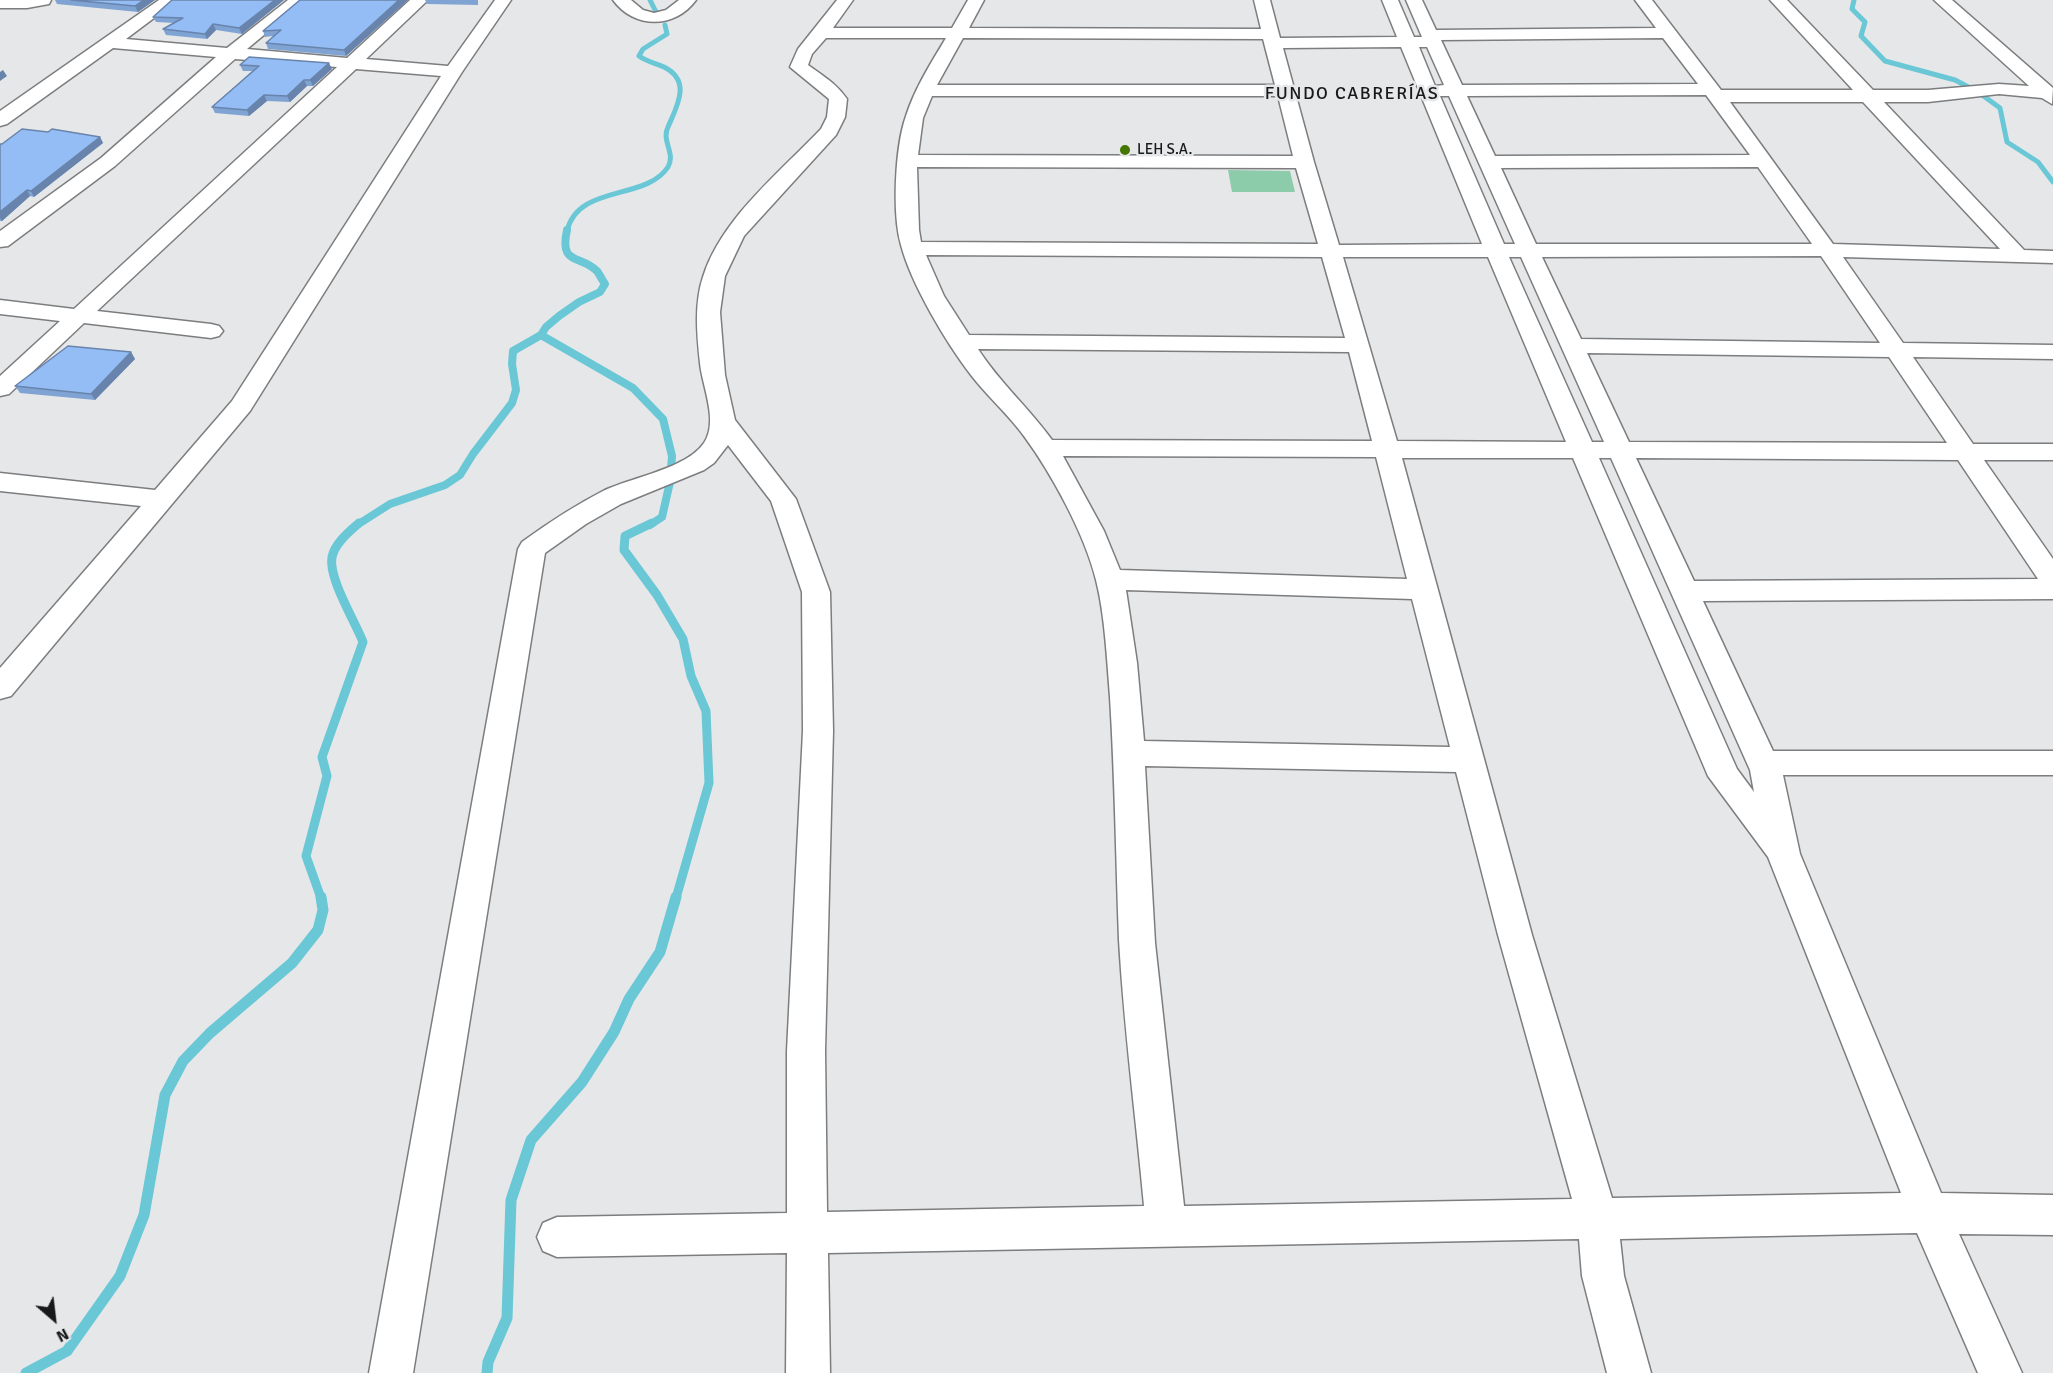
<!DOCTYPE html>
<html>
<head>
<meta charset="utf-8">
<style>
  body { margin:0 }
  #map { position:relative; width:2053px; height:1373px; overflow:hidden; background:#e6e7e9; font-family:Signika,sans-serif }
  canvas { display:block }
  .north { position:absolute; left:24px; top:1289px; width:60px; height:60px; -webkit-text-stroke:4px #e6e7e9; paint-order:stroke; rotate:152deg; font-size:16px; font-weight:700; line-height:24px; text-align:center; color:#181919 }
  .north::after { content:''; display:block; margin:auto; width:21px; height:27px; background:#181919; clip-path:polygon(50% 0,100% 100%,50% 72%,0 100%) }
</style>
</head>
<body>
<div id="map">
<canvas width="2053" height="1373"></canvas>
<div class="north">N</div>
</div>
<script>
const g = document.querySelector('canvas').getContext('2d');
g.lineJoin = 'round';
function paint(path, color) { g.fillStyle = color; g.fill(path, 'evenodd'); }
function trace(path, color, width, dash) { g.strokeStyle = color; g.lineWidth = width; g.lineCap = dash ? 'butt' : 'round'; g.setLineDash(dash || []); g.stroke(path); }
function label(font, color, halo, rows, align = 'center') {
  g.font = font + ' Signika,sans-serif'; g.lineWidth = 5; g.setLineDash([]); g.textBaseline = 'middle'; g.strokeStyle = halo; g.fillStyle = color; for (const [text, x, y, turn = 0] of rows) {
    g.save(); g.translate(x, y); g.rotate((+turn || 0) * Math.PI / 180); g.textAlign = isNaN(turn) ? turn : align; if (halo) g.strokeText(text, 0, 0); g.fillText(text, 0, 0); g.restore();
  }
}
paint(new Path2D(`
  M1228,170l62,1 5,21h-63z`), '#8cccaa');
trace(new Path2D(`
  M650,0l7,14
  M1854,0l-2,9 13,13 -4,14 24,25 70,19 23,12 22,16 7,34 31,20 15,20
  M567,231c11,-47 79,-30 101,-64 8,-14 -7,-26 0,-40 9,-21 24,-46 -4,-60 -8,-4 -17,-5 -25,-11l4,-7 24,-15 -2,-9`), '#69c7d6', 5);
trace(new Path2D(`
  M541,335l92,53 30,31 9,37 -2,26 -8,35 -12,8
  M357,525l33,-21 55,-19 15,-10 13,-21 39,-51 4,-13 -4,-26 1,-13 28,-16 5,-8 13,-11 20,-14 21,-10 5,-8c-3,-4 -5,-9 -8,-13 -17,-17 -38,-5 -30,-41`), '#69c7d6', 8);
trace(new Path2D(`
  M652,523l-27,13 -1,14 33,45 26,44 8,37 15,35 3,72 -33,115
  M321,898l-15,-42 21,-80 -5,-19 41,-115c-8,-21 -35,-64 -31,-85 3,-14 17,-25 27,-34`), '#69c7d6', 9);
trace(new Path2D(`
  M26,1373l41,-22 53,-75 24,-61 21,-120 18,-34 27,-28 82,-70 26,-33 5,-20 -2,-13
  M487,1373l1,-11 19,-44 4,-118 20,-60 51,-58 32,-50 15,-33 31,-47 16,-55`), '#69c7d6', 11);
const minor = new Path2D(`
  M0,0h51l-2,4 -22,4h-27z
  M159,0h19l-52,39 101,9 61,-48h18l-59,49 100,9 63,-58h18l-62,59 82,7 47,-66h16l-49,72 -212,339 -239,285 -11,3v-31l141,-162 -141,-15v-18l155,17 77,-89 209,-325 -85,-7 -259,242 114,13 8,2 4,5 -4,5 -8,2 -127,-15 -75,71 -9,2v-20l60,-55 -60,-7v-14l74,9 263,-242 -102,-8 -120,107 -107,80 -8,1v-16l101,-73 115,-101 -103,-9 -106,76 -7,2v-15z
  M613,0h18l12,10 11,3 12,-3 13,-10h17c-21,29 -62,29 -83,0z
  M837,0h16l-20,28h119l16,-28h16l-15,28 292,1 -7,-29h16l10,38 117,-1 -15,-37h16l16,37h8l-16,-37h16l14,30 220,-2 -21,-28h17l69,90h132l-83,-90h17l86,90h55l71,-6 30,2 -95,-86h18l101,88 -1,16 -10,-6 -43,-4 -71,8h-44l140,148 29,1v12l-210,-6 60,86 150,2v14l-140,-2 60,87h80v16h-69l69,99v40l-350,2 70,150h280v24h-270l17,79 141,339 112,2v40l-94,-1 63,139h-44l-61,-140 -297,6 4,37 27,97h-44l-25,-97 -3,-37 -751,14 2,120h-44l1,-120 -230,4 -14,-6 -6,-14 6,-14 14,-6 230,-4v-162l16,-320 -1,-139 -31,-91 -43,-56 -14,18 -10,7 -83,34 -35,20 -41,29 -132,820h-44l149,-824 4,-7c26,-19 52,-36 81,-51 29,-14 83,-22 101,-48 15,-22 -2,-57 -4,-80 -3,-28 -6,-59 3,-86 18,-58 77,-105 118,-148l6,-12 2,-18 -39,-32 8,-18zM826,38h120c-15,25 -31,50 -40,78 -11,31 -14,98 -5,129 10,39 46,99 70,130 16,21 37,39 53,61 28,38 61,99 72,144 9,35 11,81 14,117 5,81 6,162 9,243 5,89 17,178 25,266l-317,6 -2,-161 8,-320 -3,-139 -34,-93 -61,-79 -10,-45 -5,-63 5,-36 19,-40 92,-101 9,-18 2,-18c-10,-15 -24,-23 -39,-34l4,-11zM963,38l300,1 12,46h-338zM1663,38l35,46 -236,1 -21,-45zM1401,47l81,197 -143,1 -25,-83 -31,-114zM1419,47h8l17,38 -9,1zM1706,95l44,60 -255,1 -28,-60zM932,96h346l15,60 -375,-1 5,-37zM1440,96h9l66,148h-11zM1730,102h133l137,147 -167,-5zM917,167l379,1 22,76 -397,-2 -2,-12zM1758,167l54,77h-276l-35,-76zM926,255l396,2 23,81 -376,-3 -25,-39zM1821,256l59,87 -299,-4 -39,-82zM1343,257h145l78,185 -169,-1zM1509,257h12l83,185h-12zM978,349l371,3 23,89 -320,-1c-23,-32 -53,-58 -74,-91zM1587,353l302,4 58,86 -318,-1zM1063,456l313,1 31,122 -287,-9 -16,-39zM1402,458h171l135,318 60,81 133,336 -289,5 -80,-263zM1599,458h12l139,312 4,22 -17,-23zM1636,458l322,2 80,119 -344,2zM1126,590l286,9 38,148 -306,-6 -7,-78zM1145,766l311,6 42,163 74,264 -388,7 -29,-263z`);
trace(minor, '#7c7d7e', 3);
paint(minor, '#fff');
paint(new Path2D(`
  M55,0h100l-17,12 -81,-8z
  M284,0l-42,34 -26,-4 -9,9 -41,-4 -3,-6 11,-6 -18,-1 -3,-5z
  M300,0h108l-62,56 -78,-7 -2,-6 7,-7 -8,1 -2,-6z
  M425,0h53v5l-51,-1z
  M240,65l92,4 -19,17h-6l-17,16 -23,-1 -18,15 -34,-3 -3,-6 40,-36h-9z
  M100,137l3,6 -69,54 -4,-1 -28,25h-2v-77z
  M131,352l4,7 -40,41 -75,-7 -5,-7z`), '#7fa3d3');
paint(new Path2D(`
  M144,0h11l-17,12 -3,-6z
  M275,0h9l-42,34 -3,-6z
  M399,0h9l-62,56 -2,-6z
  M213,24l3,6 -9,9 -2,-5z
  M329,63l3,6 -19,17 -3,-6z
  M3,70l4,6 -7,5v-9z
  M304,80l3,6 -17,16 -3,-6z
  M264,95l3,6 -18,15 -2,-6z
  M100,137l3,6 -69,54 -3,-6z
  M27,190l3,6 -28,25 -2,-3v-6z
  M131,352l4,7 -40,41 -4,-6z`), '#6884ac');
const building = new Path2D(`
  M71,0h73l-9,6z
  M172,0h103l-36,28 -26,-4 -8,10 -42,-5 20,-11 -30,-1z
  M300,0h99l-55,50 -78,-7 15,-13 -18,1z
  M249,57l80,6 -19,17h-6l-17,16 -23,-1 -17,15 -35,-3 47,-41 -19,-1z
  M22,129l26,3 4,-3 48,8 -69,54 -4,-1 -27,22v-68h2z
  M68,346l63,6 -40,42 -76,-8z`);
paint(building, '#94bdf5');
trace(building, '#6884ac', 1.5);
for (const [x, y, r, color] of [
  [1125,150,6,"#447600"]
]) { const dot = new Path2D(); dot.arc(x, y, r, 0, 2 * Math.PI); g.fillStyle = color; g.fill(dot); trace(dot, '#e6e7e9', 2); }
label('15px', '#181919', '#e6e7e9', [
  ["LEH S.A.",1137,150]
], 'left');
g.letterSpacing = '1.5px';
label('18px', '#181919', '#e6e7e9', [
  ["FUNDO CABRERÍAS",1352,94]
]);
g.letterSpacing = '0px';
</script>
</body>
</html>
